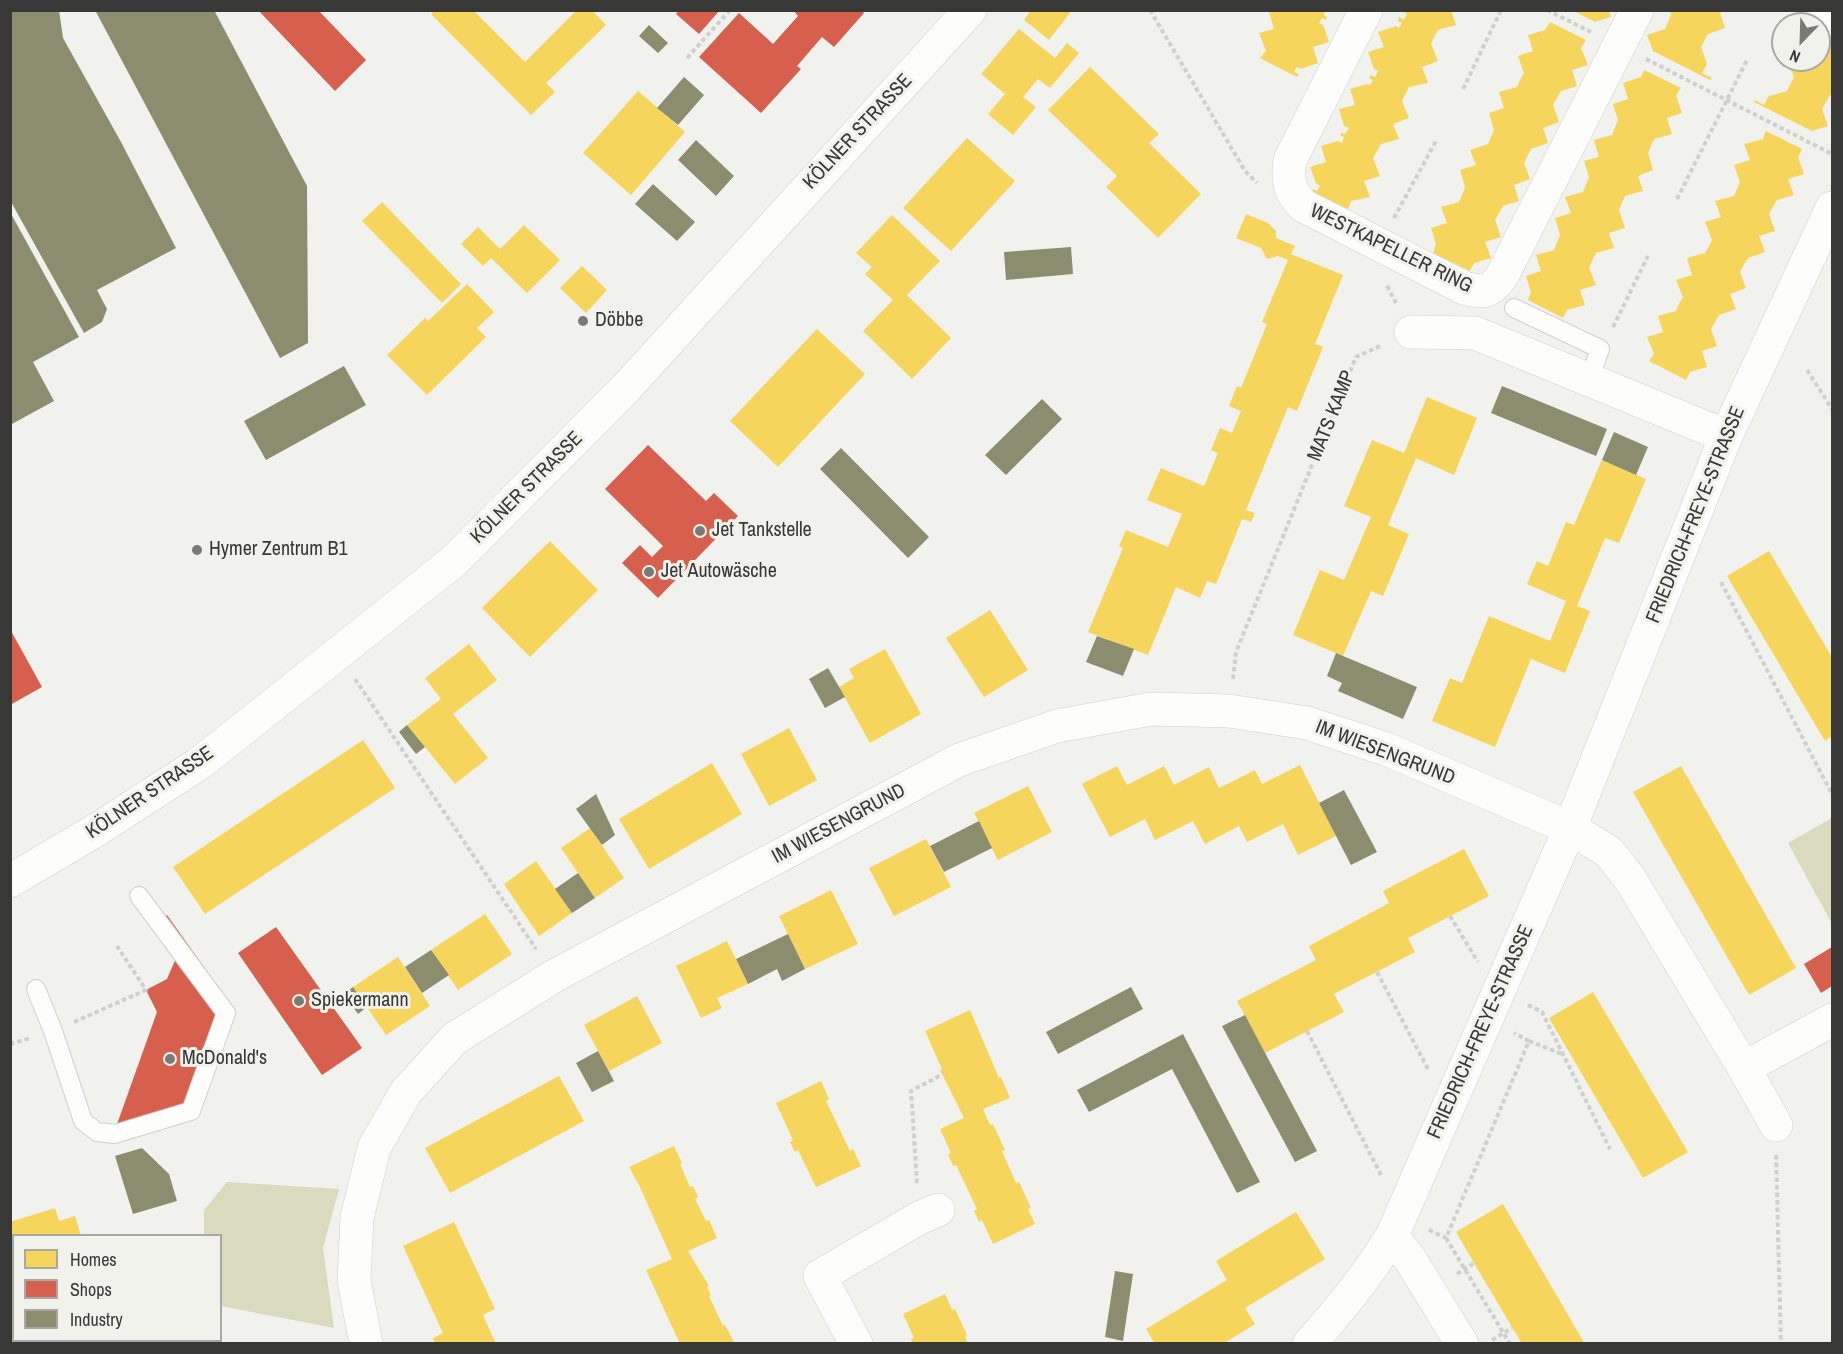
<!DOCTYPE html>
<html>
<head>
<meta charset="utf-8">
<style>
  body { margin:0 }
  #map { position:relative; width:1843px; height:1354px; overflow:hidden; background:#f1f1ee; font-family:"Archivo Narrow",sans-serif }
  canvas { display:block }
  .frame { position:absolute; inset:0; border:12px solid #383836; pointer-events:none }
  .legend { position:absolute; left:12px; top:1234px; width:210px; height:108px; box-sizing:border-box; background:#f2f2ed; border:2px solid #a8a8a4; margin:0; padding:8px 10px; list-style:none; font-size:18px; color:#383836 }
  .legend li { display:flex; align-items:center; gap:12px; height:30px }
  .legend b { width:30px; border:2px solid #a8a8a4 }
  .north { position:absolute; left:1771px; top:12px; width:60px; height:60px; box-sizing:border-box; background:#f2f2ed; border:2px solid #a8a8a4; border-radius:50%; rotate:203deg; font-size:16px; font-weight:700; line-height:24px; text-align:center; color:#383836 }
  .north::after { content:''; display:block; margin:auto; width:21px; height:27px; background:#797976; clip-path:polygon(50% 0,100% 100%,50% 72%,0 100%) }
</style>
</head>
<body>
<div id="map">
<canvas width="1843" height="1354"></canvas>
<div class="frame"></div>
<ul class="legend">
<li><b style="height:16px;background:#f6d55c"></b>Homes</li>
<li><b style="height:16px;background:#d6604d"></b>Shops</li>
<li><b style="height:16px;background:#8c8c6e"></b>Industry</li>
</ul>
<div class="north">N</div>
</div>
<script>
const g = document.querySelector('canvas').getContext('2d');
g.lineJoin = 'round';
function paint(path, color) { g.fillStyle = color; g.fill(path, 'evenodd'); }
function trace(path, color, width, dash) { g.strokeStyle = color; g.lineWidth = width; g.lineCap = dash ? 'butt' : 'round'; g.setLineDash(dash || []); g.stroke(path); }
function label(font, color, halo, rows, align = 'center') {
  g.font = font + ' "Archivo Narrow",sans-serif'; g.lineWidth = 6; g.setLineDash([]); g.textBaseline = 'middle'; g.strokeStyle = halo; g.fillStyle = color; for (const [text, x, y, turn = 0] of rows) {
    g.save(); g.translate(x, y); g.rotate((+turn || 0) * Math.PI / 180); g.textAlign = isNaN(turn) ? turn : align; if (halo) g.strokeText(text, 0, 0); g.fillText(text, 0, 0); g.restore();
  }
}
paint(new Path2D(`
  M1832,818v106l-44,-81z
  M227,1182l112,7 -16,59 11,80 -113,-22 -1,-70 -16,-1v-25z`), '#dadabf');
paint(new Path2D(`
  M435,10h38l52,52 52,-52h15l14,15 -60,58 9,9 -24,23 -100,-101z
  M1031,10h36l3,3 -21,27 -25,-20z
  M1276,10h49l-1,5 3,2 -1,3 -4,-2 -3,5 4,2 6,17 -16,5 5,16 -17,6 -4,-2 -3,5 5,2 -2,3 -37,-19 6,-7 -7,-18 15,-4 -5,-17z
  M1400,10h51l5,15 -18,5 -7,13 7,18 -16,6 6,16 -19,4 -7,14 7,17 -16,6 6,15 -18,5 -5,9 -3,5 7,18 -16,5 6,16 -19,4 -3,8 -36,-17 1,-3 4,2 3,-5 -4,-3 -6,-16 16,-5 -5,-16 17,-5 4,2 2,-6 -4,-2 1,-2 4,1 4,-6 -5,-2 -5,-17 16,-4 -5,-16 17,-5 3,1 3,-5 -4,-2 2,-3 4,2 3,-6 -4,-2 -6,-17 16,-5 -6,-15 18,-6 3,2 3,-5 -4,-2 1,-4 5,3 3,-6z
  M1572,10h37l2,7 -16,5z
  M1670,10h56l-6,3 5,15 -17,6 -7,13 6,17 -5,9 10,5 -2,2 -57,-29 -6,-16 18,-6 6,-14z
  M1550,22l36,18 -5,8 7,17 -16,5 5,16 -16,5 -8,14 6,17 -16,6 5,15 -17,6 -7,14 6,16 -16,6 5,16 -16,5 -8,14 6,17 -16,5 6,16 -17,5 -4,8 -37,-18 3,-9 -5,-16 16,-5 -6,-16 18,-5 3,-7 3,-8 -5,-17 16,-5 -6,-15 18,-6 6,-14 -5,-17 15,-5 -5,-16 18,-5 3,-7 4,-7 -6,-17 15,-5 -5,-16 17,-5z
  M1819,25l13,7v62l-2,1 -8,14 6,17 -16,5 -58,-29 1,-2 9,5 5,-9 18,-5 7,-14 -7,-17h32z
  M1019,29l36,29 12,-15 12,10 -29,35 -12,-9 -15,18 13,10 -23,28 -25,-21 17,-20 -24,-20z
  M1090,67l69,67 -10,9 52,51 -43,44 -52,-51 11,-11 -69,-66z
  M1644,70l37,18 -5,7 6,18 -15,5 5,16 -18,5 -6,14 5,17 -15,6 5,15 -18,5 -6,14 6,18 -16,5 5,15 -18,5 -3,6 -4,9 7,17 -16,5 5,15 -18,5 -4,8 -35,-18 3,-8 -5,-16 15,-5 -5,-16 18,-5 6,-15 -5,-17 16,-5 -6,-16 18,-5 6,-15 -5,-16 15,-4 -5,-17 18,-5 6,-15 -5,-16 15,-5 -5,-16 18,-6z
  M638,91l47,41 -54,63 -48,-42z
  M1766,131l36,18 -4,8 6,17 -16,5 6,16 -17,5 -8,14 6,17 -16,5 6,16 -17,6 -4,6 -4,8 6,16 -16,6 6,15 -17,6 -8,14 6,17 -15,5 5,16 -17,5 -4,8 -37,-19 5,-7 -7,-17 16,-5 -5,-16 18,-5 4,-9 3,-5 -7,-17 16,-5 -5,-17 18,-5 3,-5 4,-8 -7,-18 16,-5 -6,-16 19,-5 6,-14 -6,-17 16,-5 -6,-16 19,-5z
  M967,138l48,43 -64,70 -48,-43z
  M382,202l79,82 -19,19 -80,-82z
  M1246,214l22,9 8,8v7l19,8 -4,8 52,21 -28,69 8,3 -26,64 -9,-4 -42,103 9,3 -4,9 -9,-3 -26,65 -9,-3 -7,17 -24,-11 -28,68 -60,-23 35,-84 -4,-2 7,-16 42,17 14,-33 -35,-14 14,-32 43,18 14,-33 -7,-3 9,-22 12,5 9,-22 -12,-5 8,-20 4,2 26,-64 -5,-2 26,-62 -10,-4 -11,3 -6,-11 -25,-10z
  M892,215l48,46 -33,34 44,43 -39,41 -49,-48 30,-31 -28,-26 7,-7 -16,-14z
  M524,225l36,35 -33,33 -36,-35 -8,8 -22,-22 17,-17 22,22z
  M582,266l25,24 -21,23 -26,-25z
  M467,284l27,28 -17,16 9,9 -59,58 -40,-40 38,-37 3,3z
  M817,329l48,45 -87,93 -48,-46z
  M1427,397l50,21 -23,57 -38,-17 -28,67 21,9 -26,62 -12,-5 -28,65 -50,-21 27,-65 24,10 27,-63 -27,-11 28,-66 32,13z
  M1602,460l44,19 -27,64 -14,-5 -28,68 13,5 -25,62 -34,-14 -36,88 -63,-26 18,-43 12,5 27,-67 61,25 16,-40 -39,-17 10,-23 11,5 18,-44 8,3z
  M550,541l48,49 -68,67 -48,-49z
  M1769,551l63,106v79l-7,5 -98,-165z
  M990,610l38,60 -44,27 -38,-59z
  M469,644l28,36 -44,34 35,44 -33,26 -48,-59 34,-26 -16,-21z
  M885,649l36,65 -51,29 -31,-56 15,-9 -5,-9z
  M789,728l28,52 -48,26 -28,-52z
  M363,740l32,48 -190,126 -32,-47z
  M712,763l30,51 -93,55 -30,-50z
  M1300,765l36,71 -38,19 -15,-31 -36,18 -8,-16 -34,18 -12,-23 -38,19 -10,-21 -35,18 -28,-53 35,-18 10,19 37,-19 10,19 35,-18 10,21 36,-18 7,14z
  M1681,766l115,202 -47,27 -116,-203z
  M1028,786l24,46 -54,28 -24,-47z
  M590,828l34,50 -29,20 -34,-50z
  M926,839l25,48 -57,29 -25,-48z
  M1464,849l25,47 -81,42 7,14 -81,42 10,18 -79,41 -28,-52 79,-41 -7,-14 80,-43 -6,-12z
  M536,861l36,52 -33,23 -35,-52z
  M831,890l27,54 -53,25 -26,-53z
  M485,914l27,40 -54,36 -27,-40z
  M727,941l21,43 -31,14 5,10 -21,10 -25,-52z
  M398,957l32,49 -44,29 -33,-48z
  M1593,992l95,160 -45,26 -94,-160z
  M637,996l25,47 -53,28 -25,-46z
  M970,1010l29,68 2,-1 9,21 -27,11 7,16 3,-1 12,26 -3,1 14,32 3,-1 12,26 -3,1 7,15 -42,20 -11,-24 -3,2 -5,-11 3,-2 -21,-44 -3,1 -5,-12 3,-1 -11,-24 24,-11 -24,-48 2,-1 -17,-38z
  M559,1076l25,45 -134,72 -25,-45z
  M821,1081l8,18 -3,2 24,50 3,-2 8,17 -45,21 -18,-37 -3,2 -5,-10 3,-2 -17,-37z
  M674,1146l8,17 -2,1 10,23 3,-1 5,11 -3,2 11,22 3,-1 8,18 -29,13 21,35 -2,1 4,8 -2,1 14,30 2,-1 10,19h-55l-34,-74 26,-11 -33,-74 -10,-18z
  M1503,1204l37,63 45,77h-63l-48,-81 -18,-31z
  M55,1208l4,13 16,-5 6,20h-67l-1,6 -3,-20z
  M1296,1212l29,47 -80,49 10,16 -32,20h-68l-9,-15 81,-49 -11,-19z
  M454,1222l41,87 -12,6 13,29h-61l-2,-6 10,-5 -40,-87z
  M945,1294l7,16 3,-1 12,26 -2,1 3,8h-55l-2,-5 3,-1 -11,-24z`), '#f6d55c');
paint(new Path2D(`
  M258,10h60l48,50 -31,31z
  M679,10h41l-21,24 -23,-20z
  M793,10h69l2,3 -30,34 -12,-10 -25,29 4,3 -40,44 -62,-56 40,-44 34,31 25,-28z
  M648,445l58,56 8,-8 24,23 -80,82 -36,-35 18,-18 12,12 11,-11 -58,-57z
  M10,629l32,58 -32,18z
  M167,915l66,93 -15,2 -35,97 -67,20 41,-115 -11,-22 21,-11 9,-21 -22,-33z
  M276,927l86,121 -40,27 -84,-122z
  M1832,947v39l-11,7 -17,-29z`), '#d6604d');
paint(new Path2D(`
  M10,10h49l4,28 58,104 55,106 -79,42 10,19 -5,13 -18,11 -74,-133z
  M95,10h119l93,176 1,157 -28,15z
  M649,25l19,18 -10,10 -19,-17z
  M684,77l20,18 -26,30 -21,-17z
  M696,140l38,36 -18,20 -38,-36z
  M653,184l42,38 -18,19 -42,-37z
  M10,212l69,125 -46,25 21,39 -44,24z
  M1071,247l2,27 -67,6 -2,-28z
  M344,366l22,39 -100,55 -22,-39z
  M1502,386l105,43 -11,27 -105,-43z
  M1042,399l20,20 -56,56 -21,-20z
  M1614,432l34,15 -12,28 -34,-15z
  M841,448l88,89 -21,21 -88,-89z
  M1097,636l37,13 -11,27 -37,-14z
  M1336,653l81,34 -14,32 -65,-28 4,-8 -15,-7z
  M828,668l17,29 -20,11 -16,-29z
  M407,725l18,22 -9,7 -17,-22z
  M1344,790l33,62 -26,13 -32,-62z
  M596,794l19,41 -13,10 -26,-36z
  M979,821l13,27 -48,24 -14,-26z
  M578,873l17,25 -23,15 -17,-24z
  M788,934l17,35 -23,12 -5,-12 -29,15 -12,-25z
  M431,950l18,25 -27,18 -17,-26z
  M353,987l14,20 -9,7 -14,-20z
  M1131,987l12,22 -85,45 -12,-22z
  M1245,1015l72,136 -22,11 -73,-136z
  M1183,1034l77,148 -23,11 -65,-124 -83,43 -12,-22z
  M598,1051l16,30 -22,11 -16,-29z
  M142,1148l27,26 8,27 -44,13 -18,-58z
  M1115,1271l18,3 -10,67 -18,-4z`), '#8c8c6e');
const lane = new Path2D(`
  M1514,308l86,41 -11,31
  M36,989l17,42 30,90 14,11 18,2 76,-23 35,-98 -87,-117`);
const street = new Path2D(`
  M1366,10l-76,150c-3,20 -1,33 14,46l160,82c19,5 26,5 38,-12l135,-266
  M1817,10l15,9
  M1411,332l64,1 251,103
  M1744,1068l88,-48
  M1392,1236l18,23 52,85
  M366,1344l-12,-64 3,-62 17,-70 32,-56 48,-53 100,-63 405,-216 98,-34 94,-17 78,2 78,12 79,26 184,79 39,24 21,27 114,189 32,57
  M856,1344l-36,-68 99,-58 19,-8
  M1309,1344c31,-34 59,-69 83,-108l178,-408 156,-392 106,-228`);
const primary = new Path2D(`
  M10,881l88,-52 102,-66 254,-202 172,-173 344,-378`);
trace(lane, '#cfcfcd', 20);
trace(street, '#cfcfcd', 34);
trace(primary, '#cfcfcd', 34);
trace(new Path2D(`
  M1150,10l95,161 12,12
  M1547,10l44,22
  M687,58l43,-48
  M1646,59l186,95
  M1463,89l38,-79
  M1677,199l70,-139
  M1394,218l42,-77
  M1387,286l9,17
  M1613,327l35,-71
  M1807,370l25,39
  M1721,582l111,212
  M355,679l181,270
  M1233,679l3,-27 120,-295 26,-12
  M1450,916l28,46
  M1377,972l51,97
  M1528,1005l14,7 68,137
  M74,1022l72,-32 -29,-44
  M1307,1031l75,146
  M1529,1041l33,13
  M10,1044l21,-6
  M1776,1155l5,189
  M917,1183l-6,-92 32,-17
  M1429,1230l17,8 83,-197 -15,-8
  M1446,1238l64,106
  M1457,1274l17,-11
  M1492,1340l20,-12`), '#d0d0cf', 4, [4.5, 3]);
trace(lane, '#fdfdfc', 18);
trace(street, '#fdfdfc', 33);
trace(primary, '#fdfdfc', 33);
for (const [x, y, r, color] of [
  [583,321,6,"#797976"],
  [700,531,6,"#797976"],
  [197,550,6,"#797976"],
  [649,572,6,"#797976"],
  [299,1001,6,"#797976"],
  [170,1059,6,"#797976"]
]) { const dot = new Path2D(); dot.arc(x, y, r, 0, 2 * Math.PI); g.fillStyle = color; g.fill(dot); trace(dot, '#f2f2ed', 2); }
label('20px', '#383836', '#f2f2ed', [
  ["KÖLNER STRASSE",858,132,-47],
  ["WESTKAPELLER RING",1391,249,26],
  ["MATS KAMP",1332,416,-68],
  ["KÖLNER STRASSE",527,488,-45],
  ["FRIEDRICH-FREYE-STRASSE",1696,515,-68],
  ["IM WIESENGRUND",1385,753,21],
  ["KÖLNER STRASSE",150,793,-34],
  ["IM WIESENGRUND",839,824,-28],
  ["FRIEDRICH-FREYE-STRASSE",1481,1032,-66]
]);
label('20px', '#383836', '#f2f2ed', [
  ["Döbbe",595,321],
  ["Jet Tankstelle",712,531],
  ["Hymer Zentrum B1",209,550],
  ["Jet Autowäsche",661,572],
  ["Spiekermann",311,1001],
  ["McDonald's",182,1059]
], 'left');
</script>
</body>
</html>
